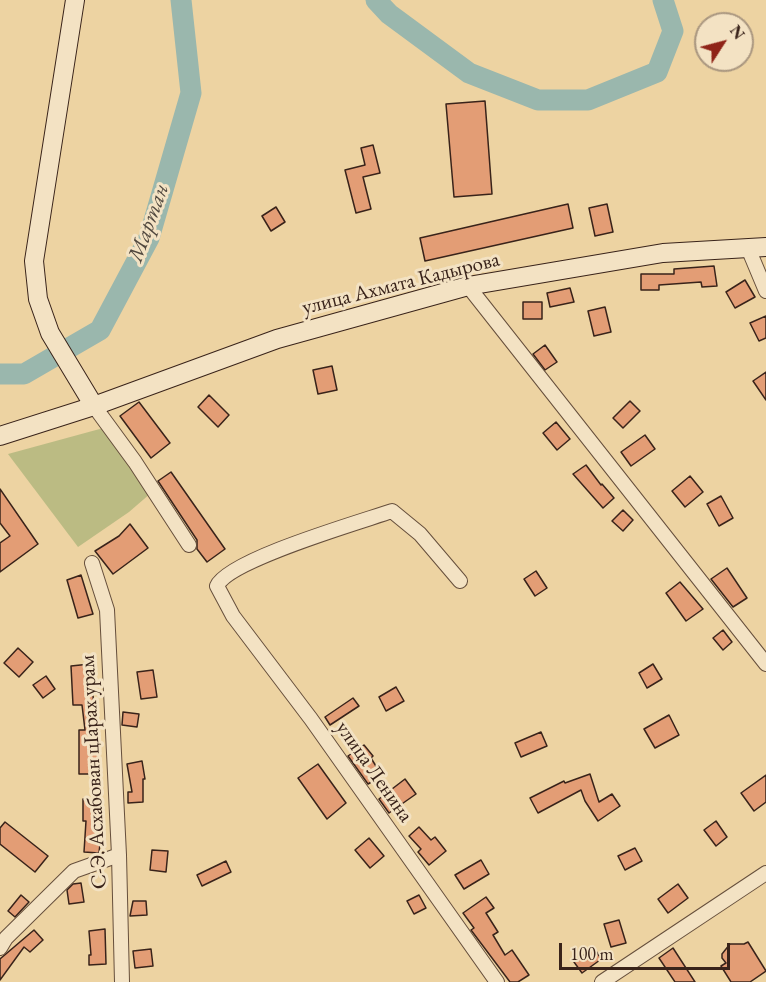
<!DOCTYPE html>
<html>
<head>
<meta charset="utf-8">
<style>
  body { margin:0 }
  #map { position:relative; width:766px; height:982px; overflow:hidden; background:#edd3a2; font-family:"EB Garamond",serif }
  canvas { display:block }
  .north { position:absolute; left:694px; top:12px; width:60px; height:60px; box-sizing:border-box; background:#f3e2c3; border:2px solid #a9967f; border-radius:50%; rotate:54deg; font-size:16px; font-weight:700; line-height:24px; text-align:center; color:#39231a }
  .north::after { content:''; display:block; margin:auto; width:21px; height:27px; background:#8f2418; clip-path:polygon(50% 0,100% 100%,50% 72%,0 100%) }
  .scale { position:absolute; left:559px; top:943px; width:171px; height:27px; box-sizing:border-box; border:3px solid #39231a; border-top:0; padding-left:8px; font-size:18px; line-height:21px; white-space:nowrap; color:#39231a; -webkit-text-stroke:4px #f3e2c3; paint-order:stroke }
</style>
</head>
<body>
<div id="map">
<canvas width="766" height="982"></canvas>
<div class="north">N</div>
<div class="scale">100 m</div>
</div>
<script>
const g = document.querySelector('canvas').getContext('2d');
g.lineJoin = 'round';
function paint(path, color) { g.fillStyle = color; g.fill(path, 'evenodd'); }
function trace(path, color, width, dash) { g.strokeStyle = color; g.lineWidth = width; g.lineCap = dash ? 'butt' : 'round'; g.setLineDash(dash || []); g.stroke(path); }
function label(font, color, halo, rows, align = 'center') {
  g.font = font + ' "EB Garamond",serif'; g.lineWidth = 6; g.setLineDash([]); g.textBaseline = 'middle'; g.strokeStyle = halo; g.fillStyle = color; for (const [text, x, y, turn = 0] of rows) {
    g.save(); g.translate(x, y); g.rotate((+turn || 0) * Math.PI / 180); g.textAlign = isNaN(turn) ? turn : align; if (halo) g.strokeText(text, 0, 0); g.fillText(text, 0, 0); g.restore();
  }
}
paint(new Path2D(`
  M107,427l44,66 -22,19 -51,35 -70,-93z`), '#bbbb83');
trace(new Path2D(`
  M376,0l13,14 80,59 69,27h50l69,-28 16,-41 -10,-31
  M0,374h24l76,-44 49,-92 42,-145 -10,-93`), '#9ab7ad', 21);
const building = new Path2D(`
  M485,101l7,93 -38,3 -8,-93z
  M373,145l7,28 -17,4 8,32 -15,4 -11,-43 20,-5 -4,-17z
  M568,204l5,24 -148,33 -5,-23z
  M607,204l6,28 -18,4 -6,-28z
  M276,207l9,15 -14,9 -9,-15z
  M714,266l3,20 -15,1 -1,-5 -42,3v5h-18v-16h33v-5z
  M745,280l10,17 -20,11 -9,-16z
  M570,288l4,14 -24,5 -3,-14z
  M523,302h19v17h-19z
  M605,307l6,25 -17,4 -6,-25z
  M766,316v22l-7,3 -9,-18z
  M545,345l12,17 -12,8 -12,-16z
  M332,366l5,24 -19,4 -5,-24z
  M766,372v28l-13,-19z
  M209,395l20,20 -11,12 -20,-20z
  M630,401l10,10 -17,17 -10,-10z
  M139,402l31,41 -19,15 -31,-42z
  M556,422l14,17 -13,11 -14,-17z
  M645,435l10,14 -24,17 -10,-14z
  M586,465l15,20 1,-1 12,14 -11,10 -30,-34z
  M171,472l54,77 -18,13 -10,-13v-9l-39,-59z
  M690,476l13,16 -18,15 -13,-16z
  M0,489l38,55 -38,28v-29l10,-7 -10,-13z
  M721,496l12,22 -14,8 -12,-22z
  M623,510l10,10 -10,11 -11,-10z
  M130,524l18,24 -35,26 -18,-23 24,-15z
  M727,568l20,30 -14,9 -22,-28z
  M536,571l11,17 -12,8 -11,-17z
  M81,575l12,39 -15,4 -11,-38z
  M680,582l23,27 -17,12 -20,-28z
  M723,630l9,12 -9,8 -10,-12z
  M18,648l15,14 -14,15 -15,-14z
  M90,664l4,42 -6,1 7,1 4,66h-20v-44h6l-3,-25h-9l-2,-39z
  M653,664l9,15 -15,9 -8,-15z
  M153,670l4,27 -16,2 -4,-27z
  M46,676l9,13 -12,9 -10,-13z
  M396,687l8,14 -18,10 -7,-14z
  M353,698l6,8 -29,19 -5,-8z
  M123,712l16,2 -2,13 -15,-2z
  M669,715l10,20 -24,13 -11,-19z
  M541,732l6,14 -26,11 -6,-14z
  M364,745l9,11 -2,2 11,18 -14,8 -20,-28z
  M142,761l3,18h-2v23l-15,1v-11h4l-5,-28z
  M318,764l28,39 -19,16 -29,-41z
  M590,774l9,28 13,-8 8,12 -22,15 -13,-20 -4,-11 -43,23 -8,-15 34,-17 1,2z
  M766,775v27l-12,9 -13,-18z
  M405,779l11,15 -27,19 -10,-14z
  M83,799h15l1,35h2l-2,19 -15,-1 2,-31h-3z
  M716,821l11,16 -11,9 -12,-16z
  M5,822l43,34 -13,16 -35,-28v-16z
  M419,827l12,13 4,-3 11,14 -17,14 -11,-13 3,-3 -12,-13z
  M369,838l15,18 -14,12 -15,-18z
  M635,848l7,13 -17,9 -7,-14z
  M152,850l16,1 -2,21 -16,-2z
  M481,860l8,14 -25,15 -9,-14z
  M226,861l5,11 -29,14 -5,-11z
  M81,883l3,19 -15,2 -2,-14 6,-6z
  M678,884l10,14 -20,15 -10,-14z
  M21,895l8,7 -14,15 -7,-6z
  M419,895l7,13 -12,6 -7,-13z
  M486,897l8,11 -8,5 12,19 -5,3 12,20 7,-5 17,25 -11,7h-8l-39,-52 3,-2 -11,-15z
  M133,901h13l1,14 -17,1z
  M619,920l7,23 -15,4 -7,-23z
  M105,929l1,35 -17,1v-10h2l-2,-24z
  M34,930l9,10 -13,12 -6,-5 -24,33v-21z
  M748,942l18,29 -16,11h-19l-10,-16 5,-3 -4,-5v-4l8,-10h14z
  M594,948l6,9v3l-18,13 -8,-11z
  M673,948l22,34h-20l-16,-24z
  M151,949l2,17 -18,2 -2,-17z`);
paint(building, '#e39d75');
trace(building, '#39231a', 1.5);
const minor = new Path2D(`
  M748,248l18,43
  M468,286l298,378
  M94,406l41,56 54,83
  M92,563l15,47 12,245 3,127
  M460,581l-40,-47 -28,-23c-32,11 -164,49 -175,75l16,30 78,103 186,263
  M0,948l6,-10 68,-67 45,-16
  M602,982l164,-109`);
const secondary = new Path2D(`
  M75,0l-41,261 4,38 12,34 44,73
  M0,436l94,-30 183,-67 191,-53 195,-33 103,-6`);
trace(minor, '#664f3c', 16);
trace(secondary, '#39231a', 20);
trace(minor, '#f3e2c3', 14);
trace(secondary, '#f3e2c3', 18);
label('21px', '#39231a', '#f3e2c3', [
  ["улица Ахмата Кадырова",401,284,-14],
  ["С-Э. Асхабован цIарах урам",94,772,-93],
  ["улица Ленина",374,772,55]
]);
label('italic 22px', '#51483f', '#f3e2c3', [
  ["Мартан",149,223,-70]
]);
</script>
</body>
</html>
